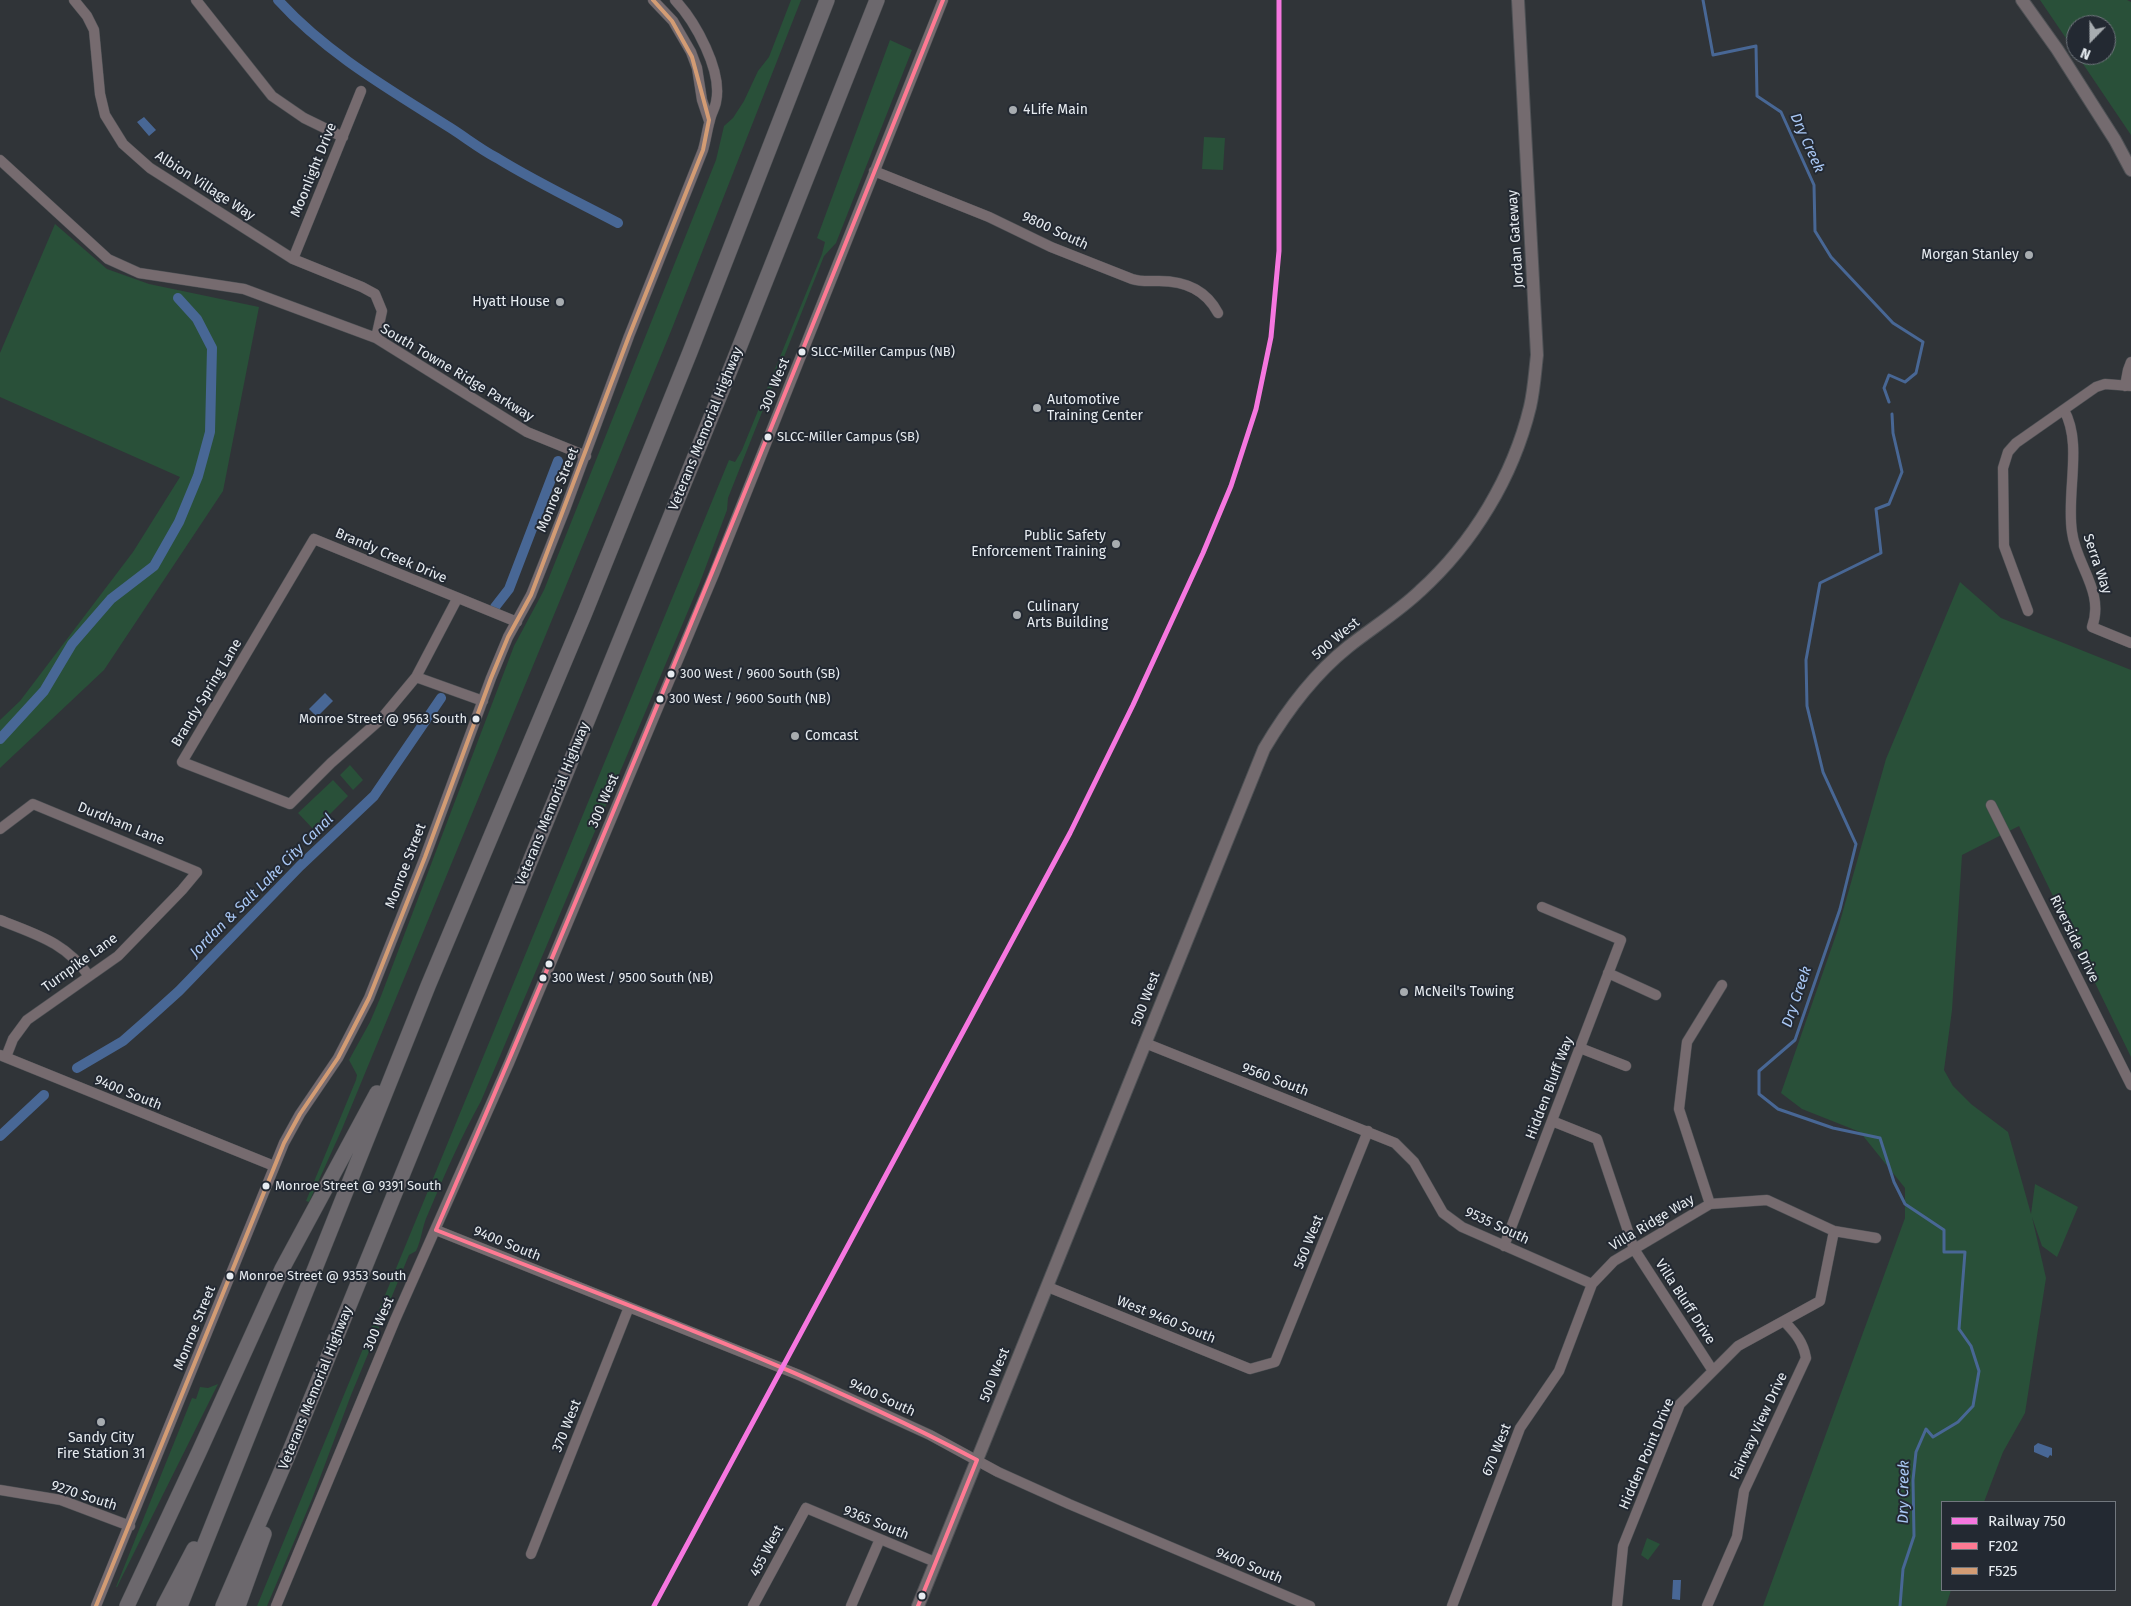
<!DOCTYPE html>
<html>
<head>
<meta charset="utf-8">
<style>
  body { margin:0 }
  #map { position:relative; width:2131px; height:1606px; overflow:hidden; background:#303438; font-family:"Fira Sans",sans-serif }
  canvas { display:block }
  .legend { position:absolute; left:1941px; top:1501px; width:175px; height:90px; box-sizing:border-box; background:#232932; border:1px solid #71777e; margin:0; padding:6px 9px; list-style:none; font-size:15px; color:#e7ecf1 }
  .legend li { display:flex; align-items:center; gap:10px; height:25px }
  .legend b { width:25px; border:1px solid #71777e }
  .north { position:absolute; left:2066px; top:15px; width:50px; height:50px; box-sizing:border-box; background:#232932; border:1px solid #71777e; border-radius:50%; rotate:202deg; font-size:14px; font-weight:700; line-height:20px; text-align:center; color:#e7ecf1 }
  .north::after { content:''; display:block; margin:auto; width:18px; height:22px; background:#a7acb0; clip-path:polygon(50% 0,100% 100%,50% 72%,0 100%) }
</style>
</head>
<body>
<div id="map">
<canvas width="2131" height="1606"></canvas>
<ul class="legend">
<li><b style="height:6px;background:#f677e0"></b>Railway 750</li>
<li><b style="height:6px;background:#fe7a93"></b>F202</li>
<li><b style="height:6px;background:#d39c74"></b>F525</li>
</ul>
<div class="north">N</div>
</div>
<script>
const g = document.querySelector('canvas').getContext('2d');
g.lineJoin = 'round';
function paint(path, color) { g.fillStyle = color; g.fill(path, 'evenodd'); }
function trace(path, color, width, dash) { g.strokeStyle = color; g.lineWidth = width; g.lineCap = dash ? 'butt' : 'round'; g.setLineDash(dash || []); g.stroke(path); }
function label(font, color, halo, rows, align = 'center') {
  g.font = font + ' "Fira Sans",sans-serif'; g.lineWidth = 4; g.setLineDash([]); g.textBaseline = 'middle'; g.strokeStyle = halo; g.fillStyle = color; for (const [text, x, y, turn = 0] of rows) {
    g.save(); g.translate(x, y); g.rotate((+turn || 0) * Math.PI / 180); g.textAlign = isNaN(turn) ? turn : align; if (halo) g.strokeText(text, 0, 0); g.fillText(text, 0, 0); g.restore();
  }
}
paint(new Path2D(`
  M791,0h10l-130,331 -329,798 -33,73 -3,-1 50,-121 1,-5 -8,-15 21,-38 11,-26 133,-350 30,-56 172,-430 8,-34 9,-8 11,-17 14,-30 11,-14z
  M2040,0h87l4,2v133l-54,-80h29v-30h-30v28z
  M890,40l22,10 -76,193 -12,13 -96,242 -1,12 -28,75 -218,516c-20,36 -37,75 -53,113 -6,12 -6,25 -12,37l-7,4 -58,140 -39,104 -45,107h-10l472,-1146 6,2 7,-12 80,-196 3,-12 -8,-4z
  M1204,137l21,1 -2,32 -21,-1z
  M55,224l52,45 42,15 110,23 -36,184 -119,179 -104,98v-48l20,-19 113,-149 47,-75 -180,-80v-44z
  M1960,582l41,36 130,52v387l-112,-231 -57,29 -10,155 -8,60 9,16 18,18 37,28 23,82 4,-30 43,23 -21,50 -15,-11 -10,-29 14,61 -21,135 -22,39 -19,50h-42v88h9l-5,16h-183l142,-388v-30l-45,-56 -58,-23 -21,-16 56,-161 49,-173z
  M350,765l13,15 -10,10 -13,-15z
  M333,780l15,16 -34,34 -16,-17z
  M218,1384l-101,203h-1l76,-189 4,1 4,-12 8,1z
  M1647,1538l13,6 -12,16 -7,-5z`), '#295039');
paint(new Path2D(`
  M144,117l12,13 -7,6 -12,-14z
  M325,693l8,8 -16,16 -8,-8z
  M2038,1443l14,5v8l-2,-1 -2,3 -14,-6v-6z
  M1673,1580h8l-1,20 -8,-1z`), '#486795');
trace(new Path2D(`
  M1703,0l10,55 43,-9 1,50 24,16 33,73 1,46 16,26 62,66 30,19 -7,31 -11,9 -16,-7 -5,13 5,14
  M1892,414l1,19 9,39 -13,32 -13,5 5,44 -61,30 -14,77 1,46 16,66 33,72 -16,65 -45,131 -36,31v23l19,15 55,19 47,10 14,44 11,22 39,26v22h21l-6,77 12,17 8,25 -6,35 -15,16 -25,15 -7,-8 -10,23 -3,28 1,56 -11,33 -3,37`), '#486795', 3);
trace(new Path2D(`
  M278,0c48,53 111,89 171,127 16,10 31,22 48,31 39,24 81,44 121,65
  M495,607l14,-18 49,-128
  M0,739l44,-48 28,-47 39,-45 43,-33 25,-44 19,-46 12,-44 2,-84 -15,-29 -19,-21
  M77,1068l46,-27 25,-22 31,-28 121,-125 74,-70 67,-98
  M0,1136l44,-41`), '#486795', 10);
const minor = new Path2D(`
  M74,0l13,16 7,14 6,64 5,21 18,29 27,24 143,91 69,28 13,7 7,17 -6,27
  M196,0l76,96 32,22 39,19
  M653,0l20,21 18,31 6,16 5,32 7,21
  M0,160l108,99 31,14 105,16 132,49 151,94 59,24
  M874,171l115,46 62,30 81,32c9,3 17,2 27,2 27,0 47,9 59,32
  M293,259l68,-168
  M2125,386l3,-16 3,-8
  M2064,410c19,34 2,83 8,122 4,33 33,60 20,95l39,16
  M457,599l-41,78 -35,42 -50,44 -41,41 -108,-42 132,-223 203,83
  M2028,611l-24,-65 -1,-78 5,-16 8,-9 80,-56 9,-3 26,2
  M416,677l67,24
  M1991,805l140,280
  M0,829l33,-25 164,68 -15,18 -64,66 -91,64 -14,19 -7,18
  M0,920c37,15 65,22 89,56
  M1608,973l48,22
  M1145,1043l250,100 19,19 29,51 19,14 130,57
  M1580,1048l46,18
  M0,1055l274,111
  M1552,1121l45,18 37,110 79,122
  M1710,1204l-31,-95 8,-67 35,-57
  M436,1230l363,145 131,60 68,37 71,32 241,102
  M1504,1246l117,-306 -79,-33
  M1048,1287l202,82 25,-7 93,-231
  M0,1490l61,10 69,26
  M531,1554l98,-247
  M96,1606l188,-463 16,-29 38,-56 31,-60 56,-141 66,-179 17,-41 23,-42 33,-83 65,-176 74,-186c3,-10 4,-20 7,-30 1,-6 5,-12 6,-18 7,-31 -21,-81 -41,-102
  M276,1606l119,-286 114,-257 205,-489 229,-574
  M753,1606l53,-98 129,54
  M851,1606l29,-67
  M1452,1606l68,-178 39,-57 33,-87 22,-23 96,-57 57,-4 67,31 42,7
  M1617,1606l6,-60 57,-142 58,-58 82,-45 14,-70
  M1707,1606l30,-69 7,-46 62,-133c-3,-17 -11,-25 -22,-37`);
const major = new Path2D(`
  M2022,0l35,49 58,91 16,30
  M918,1606l346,-857c23,-39 49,-74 84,-102 24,-19 50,-35 72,-56 53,-48 93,-114 110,-184 4,-17 5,-35 7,-52l-19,-355`);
const highway = new Path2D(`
  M127,1606l72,-154 83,-183 95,-176
  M164,1606l30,-57
  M180,1606l248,-620 156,-371 106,-263 137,-352
  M223,1606l66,-153 444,-1090 144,-363
  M238,1606l26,-72`);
trace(minor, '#4e5155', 11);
trace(major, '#4e5155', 14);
trace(highway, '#4e5155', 16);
trace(minor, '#766b6f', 10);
trace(major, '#746b6f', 12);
trace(highway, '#6c686d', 15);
trace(new Path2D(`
  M436,1230c176,-407 343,-818 507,-1230
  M436,1230c182,72 368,138 541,230
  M918,1606l59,-146`), '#fe7a93', 4);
trace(new Path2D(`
  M96,1606l188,-463 16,-29 38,-56 31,-60 56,-141 66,-179 17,-41 23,-42 98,-259 74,-186 6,-30 -17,-63 -20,-36 -19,-21`), '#d39c74', 4);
trace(new Path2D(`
  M654,1606l416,-773 63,-128 70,-152 28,-67 25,-77 15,-72 8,-86v-251`), '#f677e0', 5);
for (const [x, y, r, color] of [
  [1013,110,5,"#a7acb0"],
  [2029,255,5,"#a7acb0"],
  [560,302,5,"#a7acb0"],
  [802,352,4.5,"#e7ecf1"],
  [1037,408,5,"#a7acb0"],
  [768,437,4.5,"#e7ecf1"],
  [1116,544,5,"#a7acb0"],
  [1017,615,5,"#a7acb0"],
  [671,674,4.5,"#e7ecf1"],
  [660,699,4.5,"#e7ecf1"],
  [476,719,4.5,"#e7ecf1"],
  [795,736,5,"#a7acb0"],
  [549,964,4.5,"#e7ecf1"],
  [543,978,4.5,"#e7ecf1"],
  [1404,992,5,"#a7acb0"],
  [266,1186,4.5,"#e7ecf1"],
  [230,1276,4.5,"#e7ecf1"],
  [101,1422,5,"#a7acb0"],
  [922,1596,4.5,"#e7ecf1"]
]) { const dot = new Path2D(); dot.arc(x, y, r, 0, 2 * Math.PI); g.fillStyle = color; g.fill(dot); trace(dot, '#232932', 2); }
label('13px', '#e7ecf1', '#232932', [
  ["SLCC-Miller Campus (NB)",811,352],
  ["SLCC-Miller Campus (SB)",777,437],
  ["300 West / 9600 South (SB)",680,674],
  ["300 West / 9600 South (NB)",669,699],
  ["Monroe Street @ 9563 South",467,719,"right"],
  ["300 West / 9500 South (NB)",552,978],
  ["Monroe Street @ 9391 South",275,1186],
  ["Monroe Street @ 9353 South",239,1276]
], 'left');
label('14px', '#e7ecf1', '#232932', [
  ["4Life Main",1023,110],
  ["Morgan Stanley",2019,255,"right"],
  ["Hyatt House",550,302,"right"],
  ["Automotive",1047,400],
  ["Training Center",1047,416],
  ["Public Safety",1106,536,"right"],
  ["Enforcement Training",1106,552,"right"],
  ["Culinary",1027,607],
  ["Arts Building",1027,623],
  ["Comcast",805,736],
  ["McNeil's Towing",1414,992],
  ["Sandy City",101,1438,"center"],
  ["Fire Station 31",101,1454,"center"]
], 'left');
label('14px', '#e7ecf1', '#232932', [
  ["Moonlight Drive",314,170,-68],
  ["Albion Village Way",205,186,33],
  ["9800 South",1055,231,25],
  ["Jordan Gateway",1516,239,-94],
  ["South Towne Ridge Parkway",457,373,31],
  ["300 West",775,385,-68],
  ["Veterans Memorial Highway",706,429,-68],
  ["Monroe Street",558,490,-68],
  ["Brandy Creek Drive",391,556,23],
  ["Serra Way",2097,564,71],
  ["500 West",1336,639,-40],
  ["Brandy Spring Lane",207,693,-59],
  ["300 West",604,801,-67],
  ["Veterans Memorial Highway",553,804,-68],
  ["Durdham Lane",121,824,22],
  ["Monroe Street",406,866,-69],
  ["Riverside Drive",2074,939,64],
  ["Turnpike Lane",80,963,-36],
  ["500 West",1146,999,-69],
  ["9560 South",1275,1080,21],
  ["Hidden Bluff Way",1550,1088,-69],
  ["9400 South",128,1093,22],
  ["Villa Ridge Way",1652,1223,-31],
  ["9535 South",1497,1226,25],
  ["560 West",1309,1242,-68],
  ["9400 South",507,1244,22],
  ["Villa Bluff Drive",1685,1302,57],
  ["West 9460 South",1166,1320,22],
  ["300 West",379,1324,-67],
  ["Monroe Street",195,1328,-68],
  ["500 West",995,1375,-68],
  ["Veterans Memorial Highway",316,1388,-68],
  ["9400 South",882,1398,25],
  ["370 West",567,1426,-68],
  ["Fairway View Drive",1759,1426,-65],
  ["670 West",1497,1450,-68],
  ["Hidden Point Drive",1647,1454,-67],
  ["9270 South",84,1496,18],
  ["9365 South",876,1523,22],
  ["455 West",767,1551,-62],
  ["9400 South",1249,1566,23]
]);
label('italic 15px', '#a9c7f4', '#232932', [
  ["Dry Creek",1807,143,66],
  ["Jordan & Salt Lake City Canal",262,886,-45],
  ["Dry Creek",1797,997,-71],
  ["Dry Creek",1904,1492,-89]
]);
</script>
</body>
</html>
